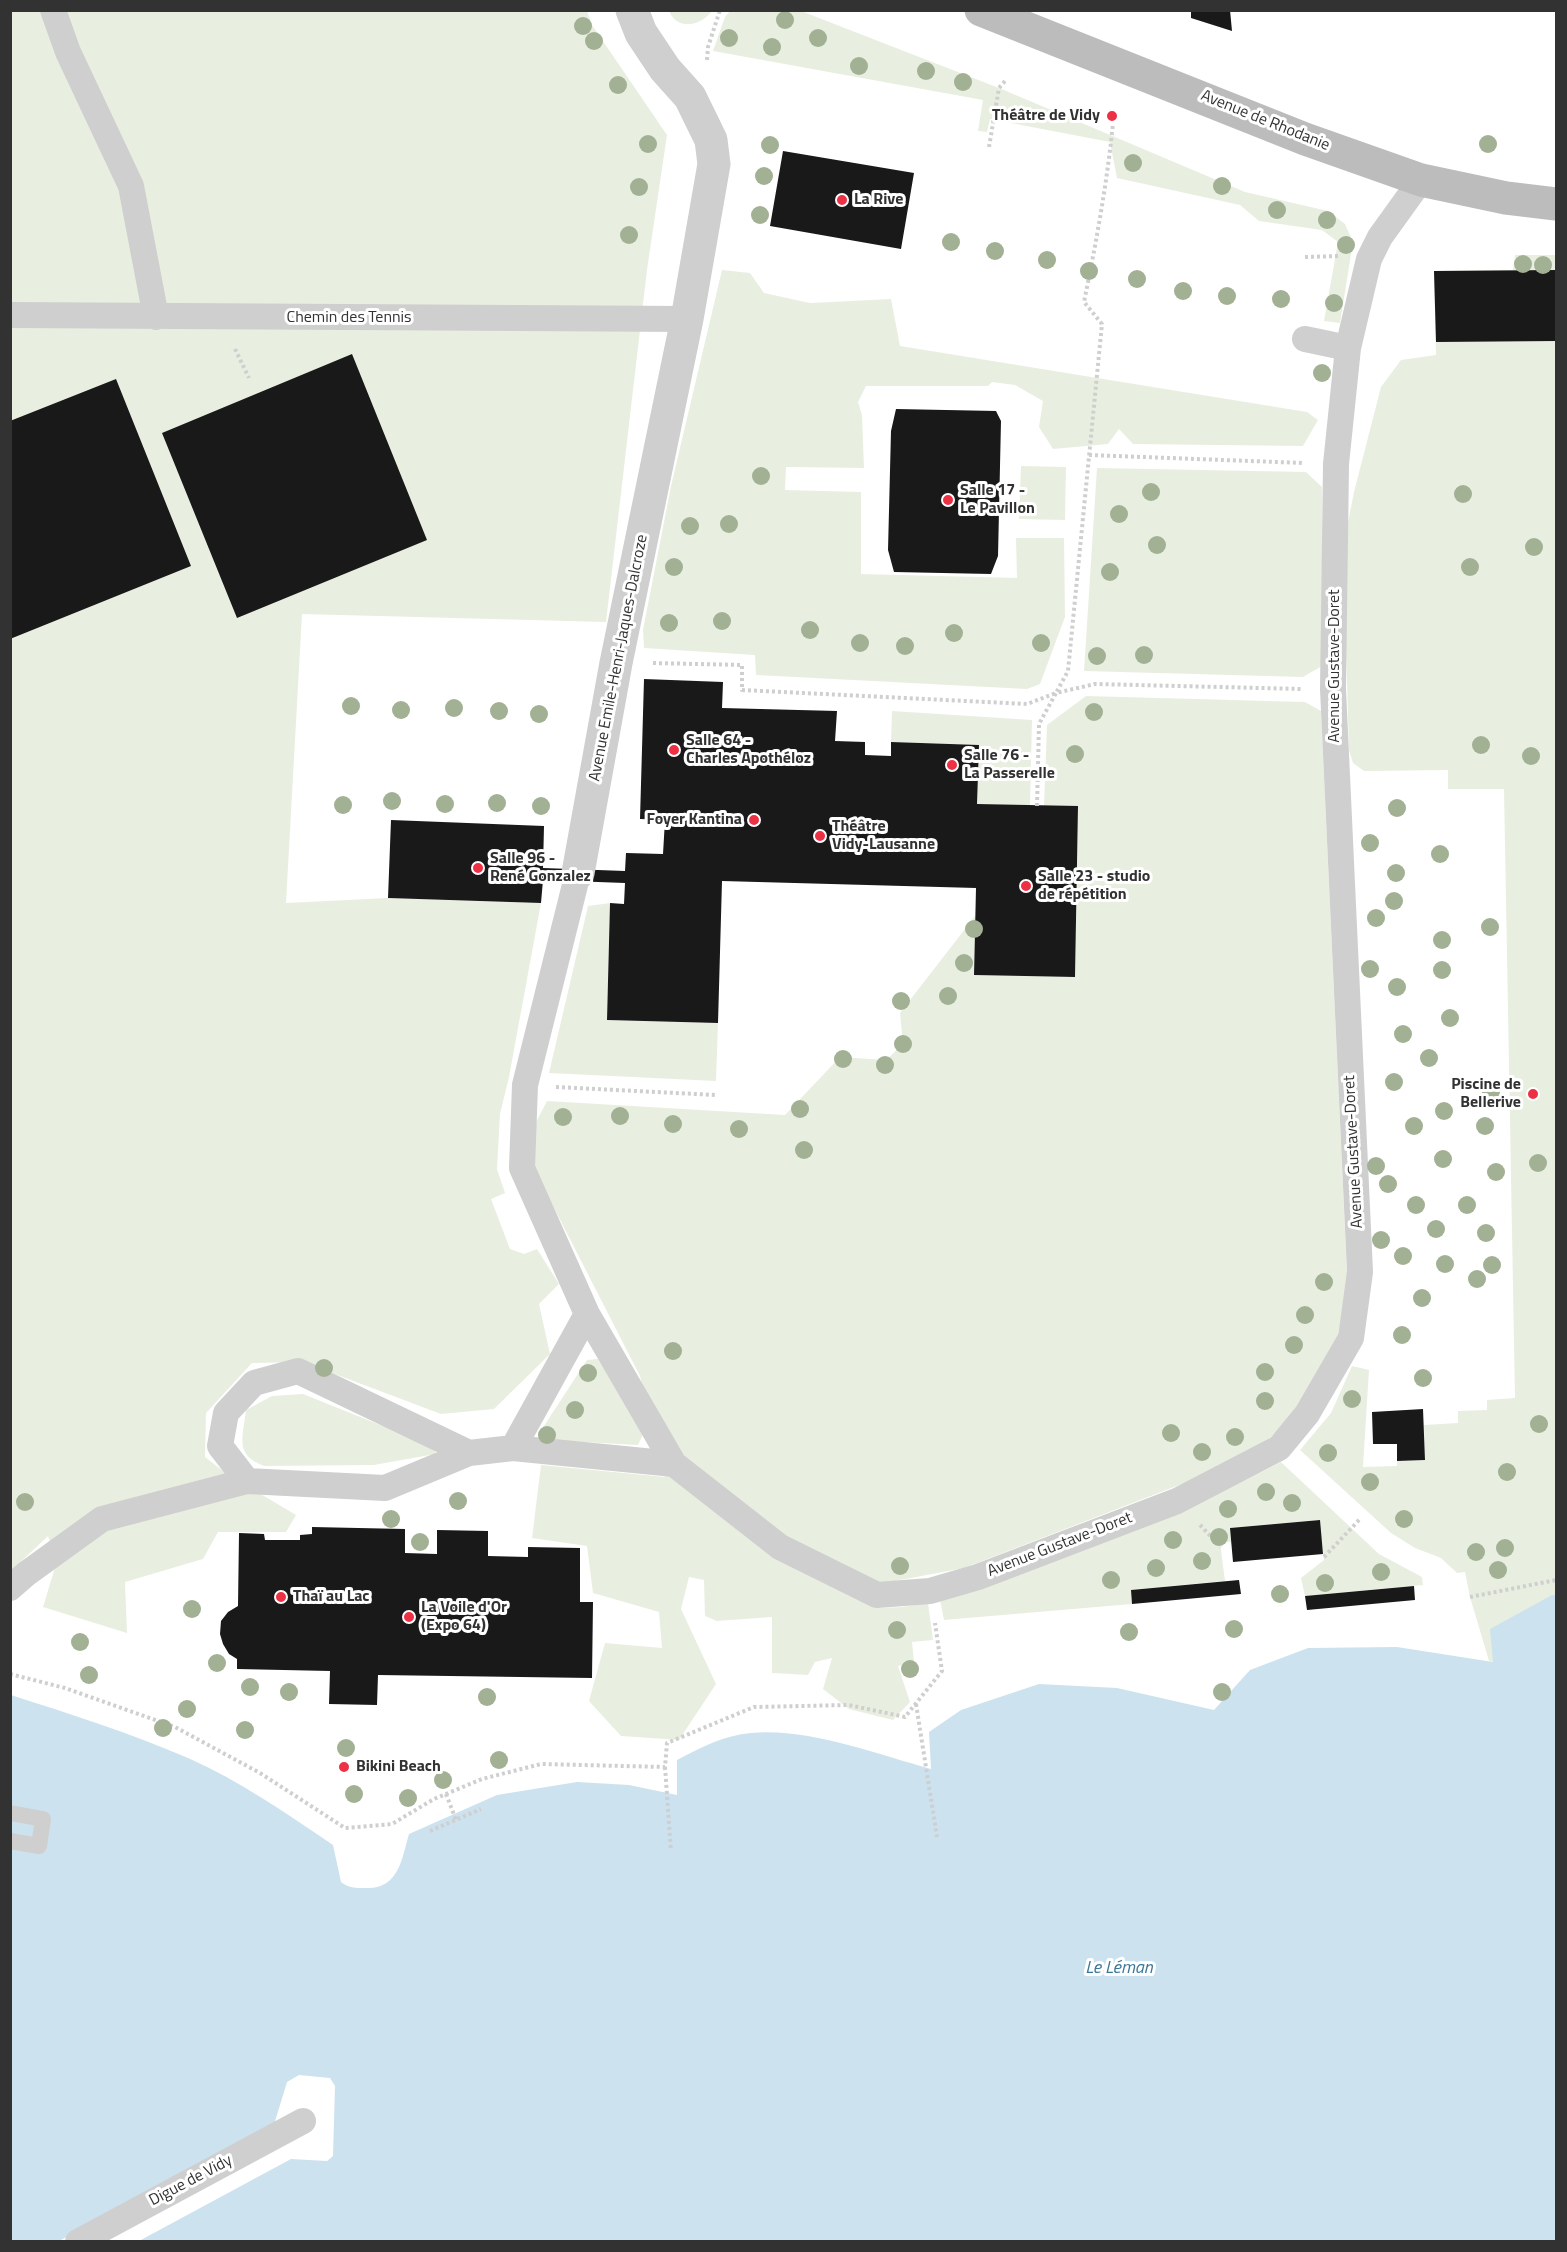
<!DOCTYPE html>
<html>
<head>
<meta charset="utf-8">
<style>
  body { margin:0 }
  #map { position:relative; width:1567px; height:2252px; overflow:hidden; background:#fff; font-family:"Titillium Web",sans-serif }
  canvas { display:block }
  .frame { position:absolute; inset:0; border:12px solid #323232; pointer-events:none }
</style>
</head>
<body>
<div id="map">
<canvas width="1567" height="2252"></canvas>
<div class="frame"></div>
</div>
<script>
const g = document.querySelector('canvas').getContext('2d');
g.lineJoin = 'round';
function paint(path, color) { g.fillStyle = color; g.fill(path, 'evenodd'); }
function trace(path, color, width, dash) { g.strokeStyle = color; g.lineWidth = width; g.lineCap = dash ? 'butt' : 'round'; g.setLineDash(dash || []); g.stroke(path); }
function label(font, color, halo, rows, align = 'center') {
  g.font = font + ' "Titillium Web",sans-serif'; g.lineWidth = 6; g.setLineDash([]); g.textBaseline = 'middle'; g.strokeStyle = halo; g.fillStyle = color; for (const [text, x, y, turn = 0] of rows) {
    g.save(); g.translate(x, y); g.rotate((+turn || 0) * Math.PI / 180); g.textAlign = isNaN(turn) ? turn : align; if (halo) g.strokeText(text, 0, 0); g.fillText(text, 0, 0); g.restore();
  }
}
paint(new Path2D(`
  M11,11h576l5,14 75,110 -20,135 -41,352 -304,-8 -16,289 102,-5 153,5 -32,174 -9,37 -3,55 8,24 -14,6 19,50 14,5 13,-5 22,35 -20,20 11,50 -56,55 -53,5 -138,-52 -51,1 -46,50 -1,44 22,17 69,41 -10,17h-68l-15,27 -78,23 2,51 -84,-26 14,-46 -9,-25 -37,35z
  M669,11h43c-10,14 -34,21 -43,0z
  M730,11h71l198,77 246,104 83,19 17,13 8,18 -13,81 -16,-2 14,-79 -16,-12 -63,-9 -19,-16 -123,-27 -7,-36 -120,-23 -3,13 -9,-1 5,-31 -270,-49 12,-34z
  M1515,255h41v1340l-4,1 -59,66 -4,-1 -19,-64 -5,-25 -8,1 -16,-15 -26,-10 -24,-15 -91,-83 31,-37 21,-47 17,4 -6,97 34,-1v-5l28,-1 -1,-35 34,-2v-12l29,-1v-10l28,-2 -11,-609h-56v-19l-84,1 -11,-8 -4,-13 -6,-203 11,-55 27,-105 20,-27 35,-5 -2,-84 79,-1z
  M722,270l28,3 14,20 46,10 81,-4 9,47 407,66 11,8 -15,26 -170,-2 -14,-15 -11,15 -55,5 -14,-22 4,-26 -28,-16 -23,-3 -4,4h-122l-8,16 4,13 2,53 -78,-1 -1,23 76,2v82l156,4 -1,-40h48l1,79 -25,67 -13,5 -271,-14 -1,-20 -111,-7 -1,-18 28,-144z
  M1021,466l45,1 -1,53 -46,-1z
  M1097,468l209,4 16,15v179l-19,11 -219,-6z
  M1086,696l219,6 16,9 26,563 -6,64 -41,68 -34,36 -79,40 -223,86 -85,16 -6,14 7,10 22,-1 26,-4 5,37 -21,2 2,20 -16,4 12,36 -17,18 -44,-11 -26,-20 9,-31 -17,4 -7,13 -36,-2v-56l-55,4 -12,-5 -1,-36 -15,-3 -8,32 35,75 -37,56 -58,-4 -32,-35 16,-58 57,5 -3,-36 -66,-19 -6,-47 -55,-8 9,-73 124,12 -25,-101 -108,-211 1,-37 14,-27 238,14 55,-58 46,3 17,-16 -3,-31 75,-97 -1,59 101,2 3,-170 -34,-1 3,-81z
  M892,711l140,9 -2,86 -53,-2 1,-59 -87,-3z
  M610,903l-3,117 111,3 -2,58 -167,-8 39,-167z
  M598,1359l47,71 -7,15 -92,-5 -4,-11 45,-69z
  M303,1394l132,53v7l-61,11 -110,1c-30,-11 -21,-29 -18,-56l26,-14z
  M1281,1462l98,92 43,23 1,8 -118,11 -4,-18 23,-18 -5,-40 -89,8 1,14 -11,1 5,38 -94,9 1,14 -188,16 -4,-20 291,-113z`), '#e8efe0');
paint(new Path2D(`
  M1552,1595h4v646h-1417l152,-82 36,2 6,-5 2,-70 -5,-8 -31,-3 -12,7 -14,46 -214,113 -48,1v-547c59,19 119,38 177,63 52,23 98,55 145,87l8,37c9,7 16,6 27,6 31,0 34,-30 41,-54l88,-39 80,-13 52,3 48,10v-35c23,-12 47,-25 74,-27 59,-5 124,21 180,36l-2,-37 32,-22 78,-26 78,4 97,22 36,-40 58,-22 89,-1 96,15 -3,-33z`), '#cce2ef');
paint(new Path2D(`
  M1191,10h39l2,21 -41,-13z
  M783,151l131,22 -13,76 -131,-23z
  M1556,270v71l-120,1 -2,-71z
  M352,354l75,186 -190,78 -75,-185z
  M116,379l75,187 -181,73v-218z
  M896,409l100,2 5,10 -3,135 -7,18 -97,-2 -6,-22 3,-119z
  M644,679l79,3 -1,26 115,3 -2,30 30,1v13l26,1v-14l88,3 -2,59 101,2 -3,171 -101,-2 2,-87 -254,-7 -4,142 -111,-3 3,-117 14,1 1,-21 -82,-3 -2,23 -153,-5 3,-78 153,6 -1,42 82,3 1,-18 37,1 2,-34 -25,-1z
  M1423,1409l2,51 -28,1v-17h-24l-1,-32z
  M1320,1520l3,34 -90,8 -3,-34z
  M312,1527l93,2v24l32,1v-24l51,1v25l40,1v-10l52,1v54h13l-1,76 -214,-3 -1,30 -48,-1 1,-33 -93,-2v-10l-8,-5 -6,-10 -3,-10 1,-13 7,-9 10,-6 1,-73 25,1 1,6h35v-5l12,-1z
  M1239,1580l2,14 -109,10 -1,-14z
  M1414,1586l1,14 -108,10 -2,-14z`), '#191919');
trace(new Path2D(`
  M707,60l1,-13 12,-37
  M989,147l10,-59 6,-7
  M1305,257l34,-1
  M235,349l14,29
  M10,400h1
  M1089,455l215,8
  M653,663l89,2v25l285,14 29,-11 12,-22 34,-347 -18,-22c12,-59 23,-118 29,-179
  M1037,806l2,-82 17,-31 39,-9 207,5
  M556,1087l160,8
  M1200,1525l21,22
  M1324,1557l36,-38
  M1470,1597l86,-17
  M10,1674l55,14 110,39 85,46 85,55 47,-4 42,-25 48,-20 59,-15 124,3 2,-24 87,-36 95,-2 56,12 37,-46 -7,-48
  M916,1704l21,133
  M665,1767l6,84
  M446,1794l10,26
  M430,1831l51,-22`), '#cfcfcf', 4, [3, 3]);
trace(new Path2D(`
  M10,1813l33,6 -4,27 -29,-5`), '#cfcfcf', 16);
trace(new Path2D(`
  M53,10l15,42 63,134 25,131
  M10,315l677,4
  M1305,339l43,9
  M578,873l-53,212 -3,83 65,146 87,150 106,83 97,48 53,-4 48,-14 199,-76 102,-53 28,-34 44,-76 9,-66 -27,-583 3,-225 12,-116 21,-89 11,-22 41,-57
  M513,1448l74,-134
  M247,1481l-27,-35 6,-33 28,-30 44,-12 171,82
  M10,1588l16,-14 76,-55 145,-38 138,7 84,-35 44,-5 161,16
  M78,2242l225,-121`), '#cfcfcf', 26);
trace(new Path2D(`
  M578,873l38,-210 71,-344 27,-155 -3,-24 -21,-43 -25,-28 -24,-36 -9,-23`), '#cfcfcf', 33);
trace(new Path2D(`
  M981,10l324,129 116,41 85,18 50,6`), '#bcbcbc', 33);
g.fillStyle = '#a2b094';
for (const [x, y] of [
  [785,20],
  [583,26],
  [729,38],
  [818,38],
  [594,41],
  [772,47],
  [859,66],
  [926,71],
  [963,82],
  [618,85],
  [648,144],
  [1488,144],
  [770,145],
  [1133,163],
  [764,176],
  [1222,186],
  [639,187],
  [1277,210],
  [760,215],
  [1327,220],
  [629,235],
  [951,242],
  [1346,245],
  [995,251],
  [1047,260],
  [1523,264],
  [1543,265],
  [1089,271],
  [1137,279],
  [1183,291],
  [1227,296],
  [1281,299],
  [1334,303],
  [1322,373],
  [761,476],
  [1151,492],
  [1463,494],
  [1119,514],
  [729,524],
  [690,526],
  [1157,545],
  [1534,547],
  [674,567],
  [1470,567],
  [1110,572],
  [722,621],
  [669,623],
  [810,630],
  [954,633],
  [860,643],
  [1041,643],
  [905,646],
  [1144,655],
  [1097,656],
  [351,706],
  [454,708],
  [401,710],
  [499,711],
  [1094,712],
  [539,714],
  [1481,745],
  [1075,754],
  [1531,756],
  [392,801],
  [497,803],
  [445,804],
  [343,805],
  [541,806],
  [1397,808],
  [1370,843],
  [1440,854],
  [1396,873],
  [1394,901],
  [1376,918],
  [1490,927],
  [974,929],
  [1442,940],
  [964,963],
  [1370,969],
  [1442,970],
  [1397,987],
  [948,996],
  [901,1001],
  [1450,1018],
  [1403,1034],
  [903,1044],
  [1429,1058],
  [843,1059],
  [885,1065],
  [1394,1082],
  [1491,1093],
  [800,1109],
  [1444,1111],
  [620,1116],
  [563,1117],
  [673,1124],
  [1414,1126],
  [1485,1126],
  [739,1129],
  [804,1150],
  [1443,1159],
  [1538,1163],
  [1376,1166],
  [1496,1172],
  [1388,1184],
  [1416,1205],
  [1467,1205],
  [1436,1229],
  [1486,1233],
  [1381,1240],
  [1403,1256],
  [1445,1264],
  [1492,1265],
  [1477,1279],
  [1324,1282],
  [1422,1298],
  [1305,1315],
  [1402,1335],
  [1294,1345],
  [673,1351],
  [324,1368],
  [1265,1372],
  [588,1373],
  [1423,1378],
  [1352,1399],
  [1265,1401],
  [575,1410],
  [1539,1424],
  [1171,1433],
  [547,1435],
  [1235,1437],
  [1202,1452],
  [1328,1453],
  [1507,1472],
  [1370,1482],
  [1266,1492],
  [458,1501],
  [25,1502],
  [1292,1503],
  [1228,1509],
  [391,1519],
  [1404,1519],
  [1219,1537],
  [1173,1540],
  [420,1542],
  [1505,1548],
  [1476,1552],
  [1202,1561],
  [900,1566],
  [1156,1568],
  [1498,1570],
  [1381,1572],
  [1111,1580],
  [1325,1583],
  [1280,1594],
  [192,1609],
  [1234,1629],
  [897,1630],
  [1129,1632],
  [80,1642],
  [217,1663],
  [910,1669],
  [89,1675],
  [250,1687],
  [289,1692],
  [1222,1692],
  [487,1697],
  [187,1709],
  [163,1728],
  [245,1730],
  [346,1748],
  [499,1760],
  [443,1780],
  [354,1794],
  [408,1798]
]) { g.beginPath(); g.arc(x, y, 9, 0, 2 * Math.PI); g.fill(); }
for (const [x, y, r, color] of [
  [1112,116,6,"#ed3044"],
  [842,200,6,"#ed3044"],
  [948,500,6,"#ed3044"],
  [674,750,6,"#ed3044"],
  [952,765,6,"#ed3044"],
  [754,820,6,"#ed3044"],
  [820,836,6,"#ed3044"],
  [478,868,6,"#ed3044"],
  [1026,886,6,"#ed3044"],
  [1533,1094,6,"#ed3044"],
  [281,1597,6,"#ed3044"],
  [409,1617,6,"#ed3044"],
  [344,1767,6,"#ed3044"]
]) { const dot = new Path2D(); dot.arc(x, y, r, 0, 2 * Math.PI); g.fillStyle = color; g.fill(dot); trace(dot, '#fff', 2); }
label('bold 16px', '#323232', '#fff', [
  ["Théâtre de Vidy",1100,116,"right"],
  ["La Rive",854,200],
  ["Salle 17 -",960,491],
  ["Le Pavillon",960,509],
  ["Salle 64 -",686,741],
  ["Charles Apothéloz",686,759],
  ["Salle 76 -",964,756],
  ["La Passerelle",964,774],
  ["Foyer Kantina",742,820,"right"],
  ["Théâtre",832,827],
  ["Vidy-Lausanne",832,845],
  ["Salle 96 -",490,859],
  ["René Gonzalez",490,877],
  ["Salle 23 - studio",1038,877],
  ["de répétition",1038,895],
  ["Piscine de",1521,1085,"right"],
  ["Bellerive",1521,1103,"right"],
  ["Thaï au Lac",293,1597],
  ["La Voile d'Or",421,1608],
  ["(Expo 64)",421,1626],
  ["Bikini Beach",356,1767]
], 'left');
label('16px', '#323232', '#fff', [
  ["Avenue de Rhodanie",1265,121,22],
  ["Chemin des Tennis",349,318],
  ["Avenue Emile-Henri-Jaques-Dalcroze",619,658,-79],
  ["Avenue Gustave-Doret",1335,666,-90],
  ["Avenue Gustave-Doret",1354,1152,-93],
  ["Avenue Gustave-Doret",1060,1545,-21],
  ["Digue de Vidy",191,2181,-28]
]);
label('italic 18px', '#3b7799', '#fff', [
  ["Le Léman",1119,1969]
]);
</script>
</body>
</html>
